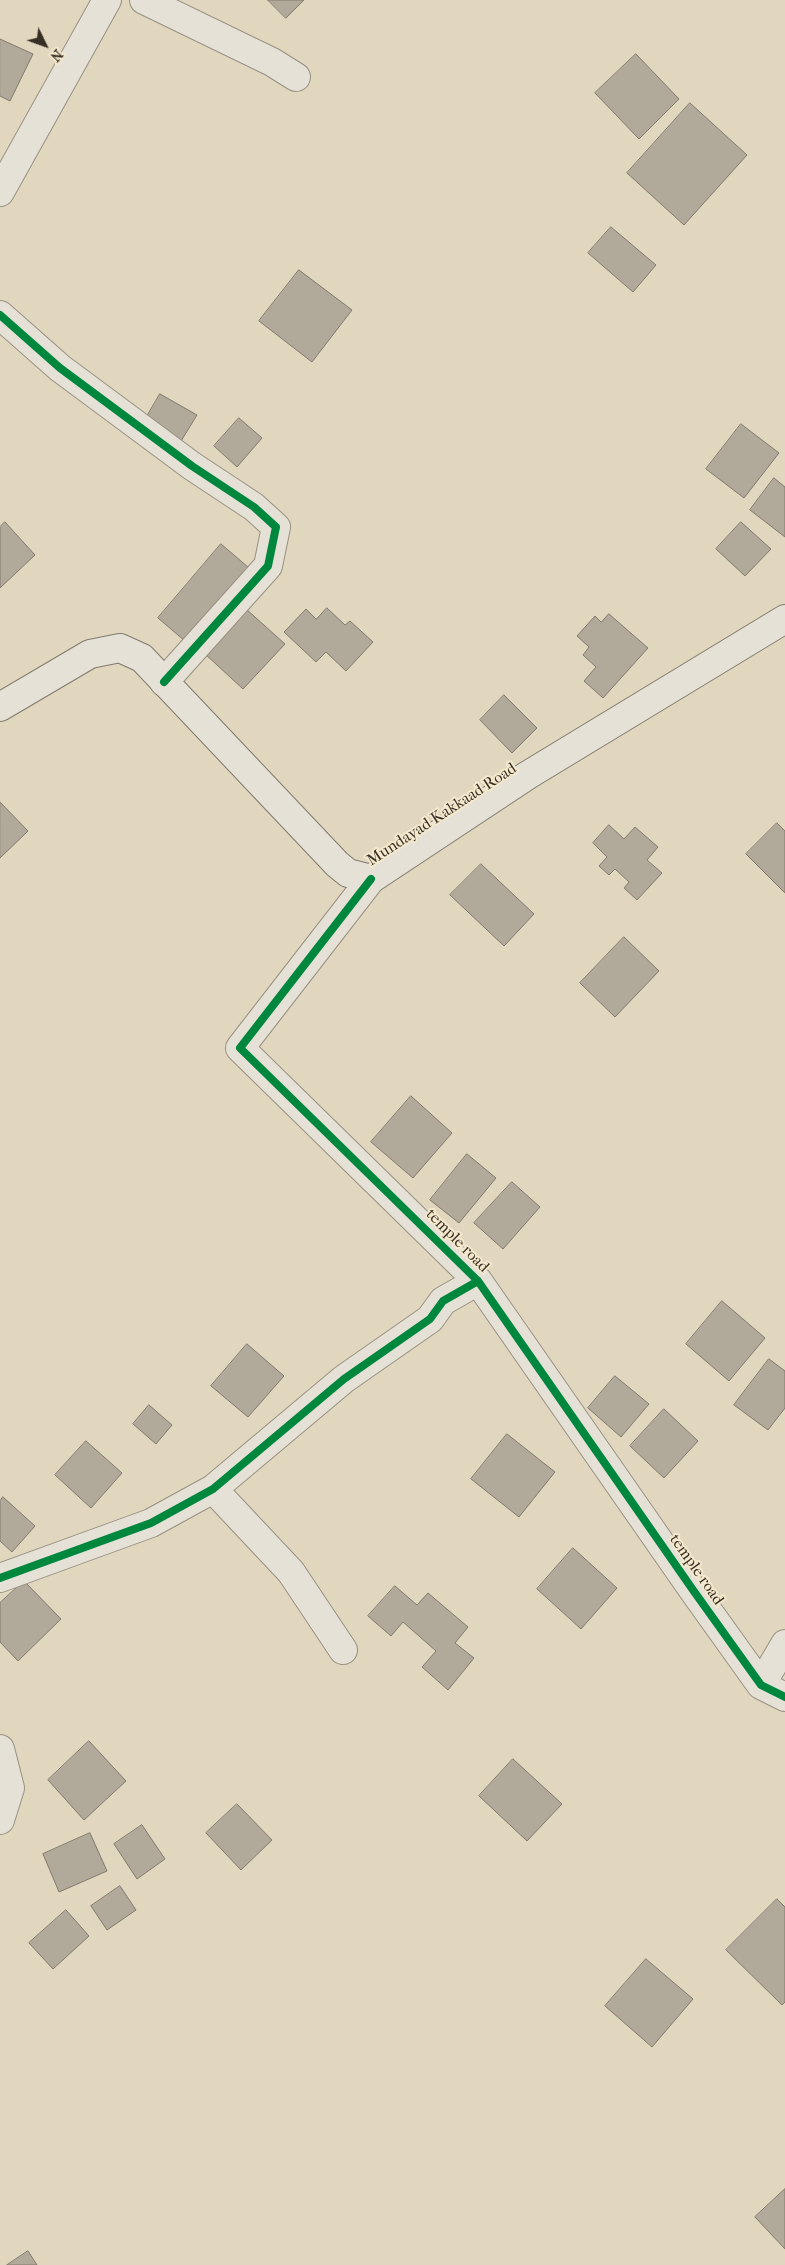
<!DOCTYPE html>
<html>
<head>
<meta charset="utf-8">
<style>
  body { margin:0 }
  #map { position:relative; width:785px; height:2265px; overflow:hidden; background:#e1d7bf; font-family:"IM FELL French Canon",serif }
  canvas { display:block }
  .north { position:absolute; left:20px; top:20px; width:50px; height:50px; -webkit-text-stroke:4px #f4e9cd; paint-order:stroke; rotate:132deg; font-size:14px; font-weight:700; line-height:20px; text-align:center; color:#372e24 }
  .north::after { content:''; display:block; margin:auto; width:18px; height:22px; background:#372e24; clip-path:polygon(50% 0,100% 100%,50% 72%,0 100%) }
</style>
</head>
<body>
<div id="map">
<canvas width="785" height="2265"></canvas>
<div class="north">N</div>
</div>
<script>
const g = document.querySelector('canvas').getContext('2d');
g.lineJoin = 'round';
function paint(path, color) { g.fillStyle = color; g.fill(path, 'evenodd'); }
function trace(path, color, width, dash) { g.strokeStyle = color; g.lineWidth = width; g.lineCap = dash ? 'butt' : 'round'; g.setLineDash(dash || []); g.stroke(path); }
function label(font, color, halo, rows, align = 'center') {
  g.font = font + ' "IM FELL French Canon",serif'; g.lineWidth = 4; g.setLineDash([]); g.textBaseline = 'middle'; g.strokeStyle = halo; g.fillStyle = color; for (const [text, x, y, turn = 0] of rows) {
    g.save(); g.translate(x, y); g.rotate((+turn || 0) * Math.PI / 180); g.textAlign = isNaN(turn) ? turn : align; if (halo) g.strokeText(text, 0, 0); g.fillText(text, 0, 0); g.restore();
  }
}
const building = new Path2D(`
  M268,0h36l-18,18z
  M0,39l33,15 -23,47 -10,-5z
  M636,54l43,45 -40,40 -44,-46z
  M690,103l57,52 -63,70 -57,-52z
  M611,227l45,38 -23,27 -45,-39z
  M299,270l53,40 -40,52 -53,-41z
  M160,394l37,21 -19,31 -36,-21z
  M239,418l23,20 -25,29 -23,-21z
  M741,424l38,29 -35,45 -38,-29z
  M774,478l11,9v50l-35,-27z
  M5,522l30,33 -35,33v-61z
  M741,522l30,27 -26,27 -29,-27z
  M221,544l34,29 -63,74 -34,-29z
  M245,608l40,36 -42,45 -39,-36z
  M327,608l18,17 5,-4 23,21 -27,29 -20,-19 -10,10 -32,-30 22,-23 10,10z
  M609,614l39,34 -45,50 -19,-17 12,-14 -13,-12 6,-8 -12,-11 18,-20 6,6z
  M504,695l33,33 -25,25 -32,-33z
  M0,802l28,29 -28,27z
  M777,823l8,8v62l-39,-39z
  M609,825l15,14 11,-12 23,20 -11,13 15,13 -25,27 -13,-12 5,-6 -14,-13 -6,6 -10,-9 8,-9 -14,-14z
  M481,864l53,50 -30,32 -54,-51z
  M624,937l35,34 -44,46 -35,-34z
  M411,1096l41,37 -39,45 -42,-36z
  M467,1154l29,24 -37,45 -29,-23z
  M512,1182l28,25 -37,42 -29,-26z
  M722,1301l43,37 -36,43 -43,-37z
  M247,1344l37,32 -36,41 -37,-31z
  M769,1359l16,12v37l-17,22 -34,-25z
  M615,1376l34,28 -28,33 -33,-29z
  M149,1405l23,20 -16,19 -23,-20z
  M664,1409l34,32 -34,37 -34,-32z
  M507,1434l48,38 -36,45 -48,-38z
  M86,1441l36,32 -31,35 -36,-33z
  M3,1497l32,29 -23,26 -12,-11v-40z
  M573,1548l44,40 -36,41 -44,-40z
  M24,1581l37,38 -43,42 -18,-19v-39z
  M395,1586l22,19 11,-12 40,34 -13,16 19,15 -26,32 -26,-23 14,-16 -33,-29 -12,14 -23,-20z
  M89,1741l37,40 -42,39 -36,-40z
  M513,1759l49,45 -35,37 -48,-45z
  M237,1804l35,36 -31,30 -35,-37z
  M142,1825l23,34 -28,20 -23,-35z
  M90,1833l17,38 -48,21 -16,-38z
  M120,1886l16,24 -29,20 -16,-24z
  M777,1899l8,8v95l-3,3 -56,-55z
  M66,1910l23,26 -36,33 -24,-26z
  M646,1959l47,40 -41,48 -47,-41z
  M785,2189v60l-30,-32z
  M28,2251l9,14h-30z`);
paint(building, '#b1a99a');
trace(building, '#807a6d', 1);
const minor = new Path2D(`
  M144,0l128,62 24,15
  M0,192l107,-192
  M0,315l60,53 132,98 62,41 22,20 -8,39 -104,116
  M371,879l-131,169 238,233 215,309 68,95 24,12
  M213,1489l78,83 52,78
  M0,1578l151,-55 62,-34 131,-110 86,-60 13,-18 35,-20
  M761,1685l24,-41
  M0,1749l10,39 -10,32`);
const secondary = new Path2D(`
  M0,707l90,-53 30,-6 22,10 195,206 11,9 23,6 157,-104 257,-156`);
trace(minor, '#989182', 30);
trace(secondary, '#807a6d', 30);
trace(minor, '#e6e1d6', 28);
trace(secondary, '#e6e1d6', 28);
trace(new Path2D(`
  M0,315l60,53 132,98 62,41 22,20 -8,39 -104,116
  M371,879l-131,169 238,233 215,309 68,95 24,12
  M0,1578l151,-55 62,-34 131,-110 86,-60 13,-18 35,-20`), '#00873e', 8);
label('16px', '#372e24', '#f4e9cd', [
  ["Mundayad Kakkaad Road",442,815,-33],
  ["temple road",457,1241,45],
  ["temple road",696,1570,55]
]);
</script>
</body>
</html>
